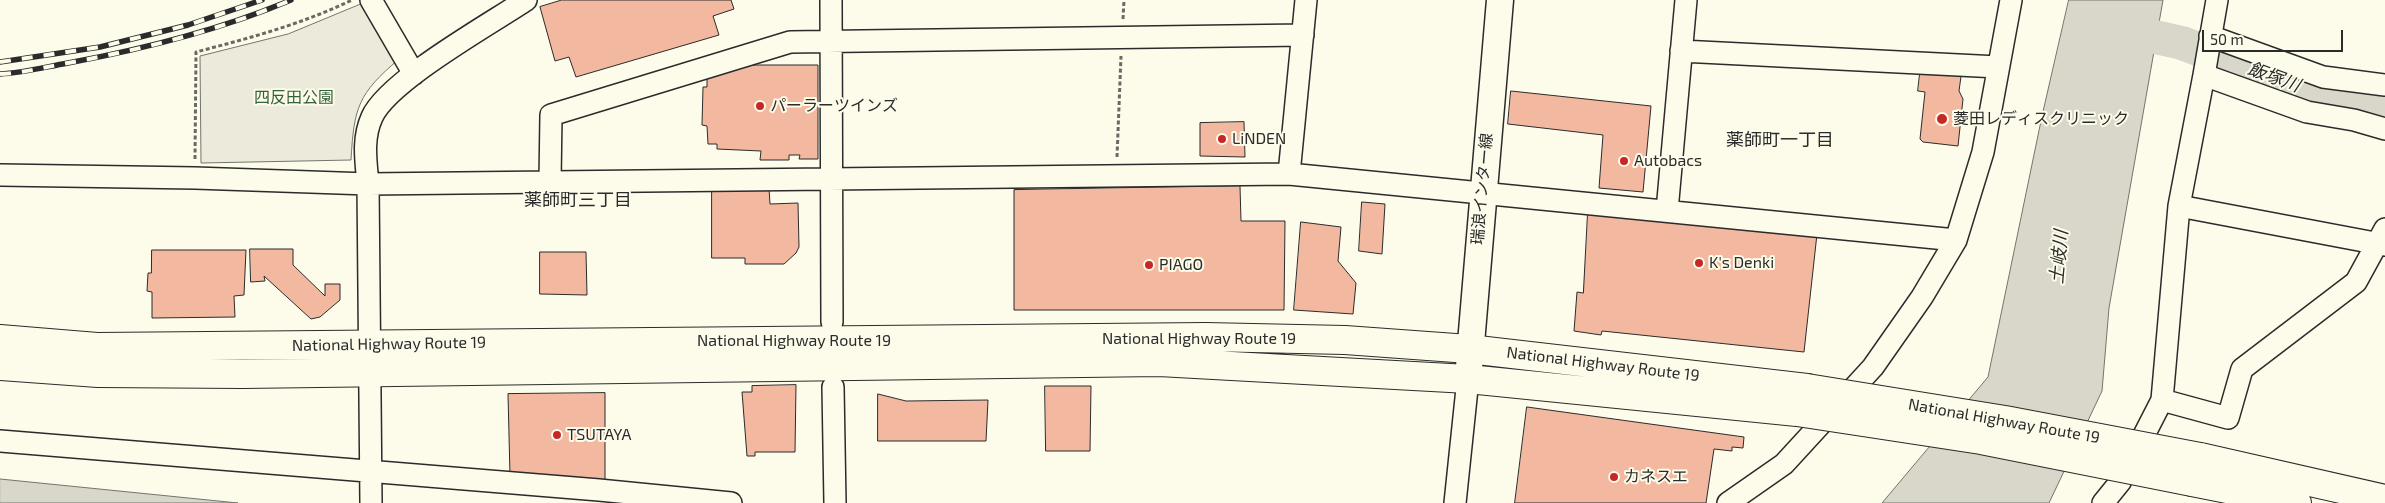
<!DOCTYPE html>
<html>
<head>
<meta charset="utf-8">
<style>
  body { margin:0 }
  #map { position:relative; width:2385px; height:503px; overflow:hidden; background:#fdfbea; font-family:"Exo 2",sans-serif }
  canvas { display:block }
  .scale { position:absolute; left:2202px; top:30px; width:141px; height:22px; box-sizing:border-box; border:2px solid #2b2b2b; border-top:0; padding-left:6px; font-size:15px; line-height:18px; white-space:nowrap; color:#2b2b2b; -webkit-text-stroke:4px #fdfbea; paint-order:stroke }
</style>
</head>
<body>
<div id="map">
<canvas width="2385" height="503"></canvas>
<div class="scale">50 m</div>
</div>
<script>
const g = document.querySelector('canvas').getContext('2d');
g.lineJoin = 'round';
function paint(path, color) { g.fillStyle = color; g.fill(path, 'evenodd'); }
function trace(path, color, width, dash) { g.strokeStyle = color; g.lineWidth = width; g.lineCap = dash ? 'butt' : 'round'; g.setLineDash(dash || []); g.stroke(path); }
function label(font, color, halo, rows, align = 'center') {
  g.font = font + ' "Exo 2","Noto Sans JP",sans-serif'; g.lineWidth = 4; g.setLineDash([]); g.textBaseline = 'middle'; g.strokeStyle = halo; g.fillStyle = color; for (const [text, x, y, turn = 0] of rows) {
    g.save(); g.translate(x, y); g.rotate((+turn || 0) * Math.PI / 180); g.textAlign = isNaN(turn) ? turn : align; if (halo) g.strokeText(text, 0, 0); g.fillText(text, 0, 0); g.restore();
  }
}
const green = new Path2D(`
  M364,3l35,56c-41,35 -45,48 -48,101l-150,3 -1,-107 88,-22z`);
paint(green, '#ecebdb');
trace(green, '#74746e', 1);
const water = new Path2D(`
  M2069,0h94l-54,308 -7,83 -53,112h-167l106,-126 54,-261z
  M0,479l238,24h-238z`);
paint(water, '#d8d7c9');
trace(water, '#74746e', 1);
trace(new Path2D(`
  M2111,27l71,16 125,47 78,9`), '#d8d7c9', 34);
const building = new Path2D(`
  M562,0h169l3,9 -21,7 6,19 -143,42 -7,-20 -14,4 -15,-54z
  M743,65h75v94h-19l1,-4h-11v5h-29l1,-9 -44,-2v-5h-9l-1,-18 -5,-1 1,-38h4v-10z
  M1921,65l41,4 -3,22 4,8 -5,47 -35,-4 -3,-3 5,-47 -7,-1z
  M1511,91l140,15 -8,86 -44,-4 4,-53 -95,-11z
  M1244,122l1,35 -45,-1v-33z
  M1240,186l1,35h44l-1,89h-270v-120z
  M712,187l57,1 1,16 28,-1 1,44 -3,6 -12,11h-39v-6h-33z
  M1362,202l23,2 -3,50 -23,-3z
  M1588,212l229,22 -13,118 -202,-21 -1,4 -27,-4 3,-39 6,1z
  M1301,222l40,5 -3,34 18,22 -3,31 -59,-4z
  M250,249h43v16l32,31v-12h15v16l-20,17 -9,2 -47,-43 1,5 -14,1z
  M152,250h94l-2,45 -10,1 1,21 -83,1v-26l-5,-1 1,-18h3z
  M540,252h46l1,43 -47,-1z
  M796,385l-1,67h-40v4h-8l-5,-64h10v-6z
  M1045,386h46l-1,65h-44z
  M605,393v91l-95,-8 -2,-82z
  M878,394l28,7 82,-1 -2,41h-108z
  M1527,407l217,30 -1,11 -11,-1v4l-18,-2 -8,54h-191z`);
paint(building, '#f2b8a0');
trace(building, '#2b2b2b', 1);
const minor = new Path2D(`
  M371,0l43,74
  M831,0l1,322
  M2210,36l113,41 62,8
  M1681,51l317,16
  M2204,75l13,-75
  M1289,174l17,-174
  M0,175l195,3 173,6 921,-10 667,66
  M550,181l1,-66 239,-73 513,-7
  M2179,206l206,39
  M1667,211l19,-211
  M833,387l2,116
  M2162,400l66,18 14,-49 114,-87 29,-53
  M0,441l599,49 132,13
  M371,503l-3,-319c-2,-23 -6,-45 4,-67 16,-36 118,-93 154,-117
  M1455,503l13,-124
  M1728,503l56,-39 89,-97 49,-70 34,-57 27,-88 28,-152
  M2103,503l17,-21 42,-82 17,-194 25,-131 103,37 47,8 31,9`);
const major = new Path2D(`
  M1468,379l32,-379`);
const highway = new Path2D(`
  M0,339l97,8 1109,-10 139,3 124,9 338,39
  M0,366l98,7 145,1 916,-12 309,17 329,33
  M2200,457l185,42
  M2192,482l105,21`);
trace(minor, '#2b2b2b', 24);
trace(major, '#2b2b2b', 29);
trace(highway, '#2b2b2b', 30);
trace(new Path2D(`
  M1123,19l1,-19
  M1117,157l4,-101
  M195,159l1,-107c54,-14 106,-28 156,-52`), '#6a6964', 3, [4, 2.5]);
trace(minor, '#fdfbea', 21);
trace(major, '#fdfbea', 26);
trace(highway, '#fdfbea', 28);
const rail = new Path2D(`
  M0,62l100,-15 88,-22 74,-25
  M0,74c23,-1 45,-7 68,-11 76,-14 152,-33 223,-63`);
trace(rail, '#2b2b2b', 5.5);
trace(rail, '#fdfbea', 4, [11]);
const highwayBridge = new Path2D(`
  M1807,388l198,32 195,37
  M1797,412l184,28 211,42`);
trace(highwayBridge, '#2b2b2b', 30, []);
trace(highwayBridge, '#fdfbea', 28);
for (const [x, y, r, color] of [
  [760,106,5,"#c62828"],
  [1942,119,6,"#c62828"],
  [1222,139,5,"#c62828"],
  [1624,161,5,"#c62828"],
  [1699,263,5,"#c62828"],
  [1149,265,5,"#c62828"],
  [557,435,5,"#c62828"],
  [1614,477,5,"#c62828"]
]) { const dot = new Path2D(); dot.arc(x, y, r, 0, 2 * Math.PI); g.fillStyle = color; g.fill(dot); trace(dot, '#fdfbea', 2); }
label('16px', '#34623c', '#fdfbea', [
  ["四反田公園",294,98]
]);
label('16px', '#2b2b2b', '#fdfbea', [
  ["パーラーツインズ",770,106],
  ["菱田レディスクリニック",1953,119],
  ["LiNDEN",1232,139],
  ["Autobacs",1634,161],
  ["K's Denki",1709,263],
  ["PIAGO",1159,265],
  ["TSUTAYA",567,435],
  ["カネスエ",1624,477]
], 'left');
label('16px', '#2b2b2b', '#fdfbea', [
  ["瑞浪インター線",1482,189,-85],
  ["National Highway Route 19",1199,339],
  ["National Highway Route 19",794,341],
  ["National Highway Route 19",389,344,-1],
  ["National Highway Route 19",1603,364,7],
  ["National Highway Route 19",2004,421,10]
]);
label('italic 18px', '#2b2b2b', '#fdfbea', [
  ["飯塚川",2274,77,20],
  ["土岐川",2059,257,-85]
]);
label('18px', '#2b2b2b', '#fdfbea', [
  ["薬師町一丁目",1780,140],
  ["薬師町三丁目",578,200]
]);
</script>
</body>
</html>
